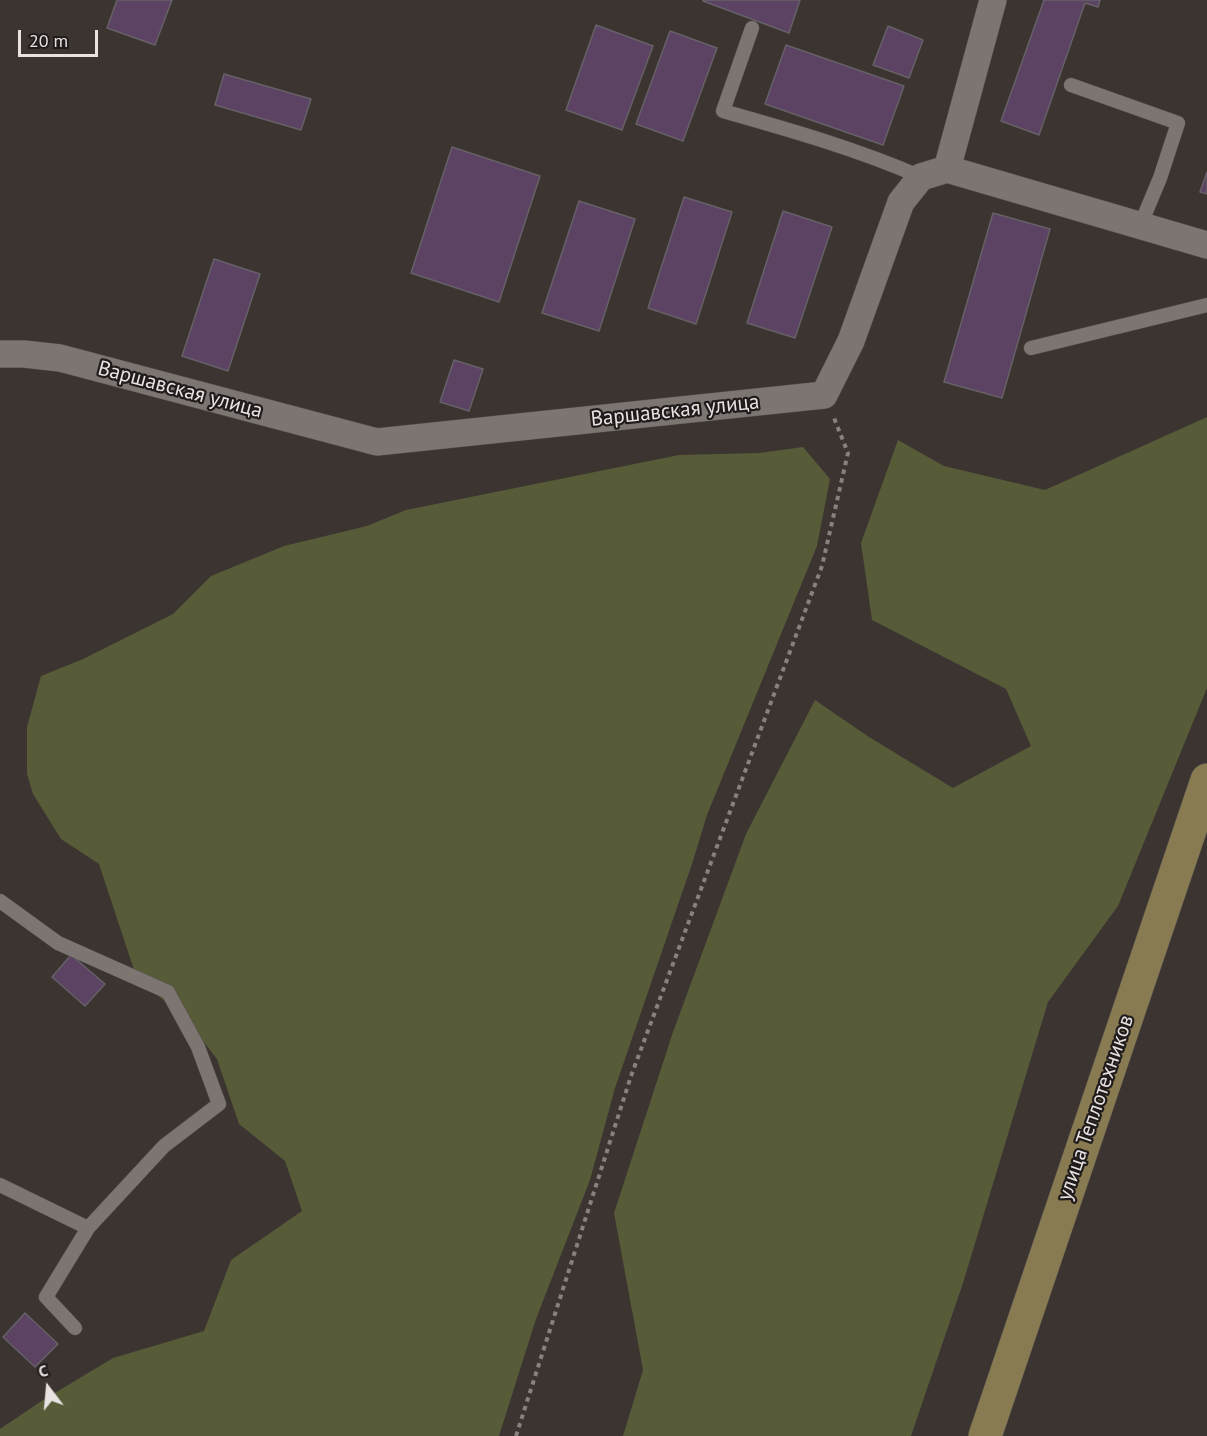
<!DOCTYPE html>
<html>
<head>
<meta charset="utf-8">
<style>
  body { margin:0 }
  #map { position:relative; width:1207px; height:1436px; overflow:hidden; background:#3b3431; font-family:"PT Sans",sans-serif }
  canvas { display:block }
  .north { position:absolute; left:18px; top:1358px; width:60px; height:60px; -webkit-text-stroke:4px #201c1b; paint-order:stroke; rotate:344deg; font-size:16px; font-weight:700; line-height:24px; text-align:center; color:#e8e3e2 }
  .north::after { content:''; display:block; margin:auto; width:21px; height:27px; background:#e8e3e2; clip-path:polygon(50% 0,100% 100%,50% 72%,0 100%) }
  .scale { position:absolute; left:18px; top:30px; width:80px; height:27px; box-sizing:border-box; border:3px solid #e8e3e2; border-top:0; padding-left:8px; font-size:18px; line-height:21px; white-space:nowrap; color:#e8e3e2; -webkit-text-stroke:4px #201c1b; paint-order:stroke }
</style>
</head>
<body>
<div id="map">
<canvas width="1207" height="1436"></canvas>
<div class="north">С</div>
<div class="scale">20 m</div>
</div>
<script>
const g = document.querySelector('canvas').getContext('2d');
g.lineJoin = 'round';
function paint(path, color) { g.fillStyle = color; g.fill(path, 'evenodd'); }
function trace(path, color, width, dash) { g.strokeStyle = color; g.lineWidth = width; g.lineCap = dash ? 'butt' : 'round'; g.setLineDash(dash || []); g.stroke(path); }
function label(font, color, halo, rows, align = 'center') {
  g.font = font + ' "PT Sans",sans-serif'; g.lineWidth = 4.5; g.setLineDash([]); g.textBaseline = 'middle'; g.strokeStyle = halo; g.fillStyle = color; for (const [text, x, y, turn = 0] of rows) {
    g.save(); g.translate(x, y); g.rotate((+turn || 0) * Math.PI / 180); g.textAlign = isNaN(turn) ? turn : align; if (halo) g.strokeText(text, 0, 0); g.fillText(text, 0, 0); g.restore();
  }
}
paint(new Path2D(`
  M1207,417v271l-89,218 -70,96 -85,281 -52,153h-288l20,-66 -29,-157 59,-181 73,-198 69,-134 54,37 84,51 78,-42 -25,-57 -134,-69 -11,-77 37,-103 46,26 101,24z
  M803,447l27,32 -13,67 -110,269 -15,49 -77,224 -25,92 -54,139 -37,117h-499v-7l43,-29 70,-42 91,-27 27,-71 71,-49 -17,-50 -46,-37 -22,-65 -28,-36 -53,-47 -37,-112 -38,-25 -28,-45 -6,-20v-47l14,-51 42,-17 90,-45 38,-38 73,-30 83,-20 39,-16 273,-55 80,-2z`), '#575b38');
const building = new Path2D(`
  M117,0h55l-17,45 -48,-17z
  M703,0h97l-11,33 -86,-32z
  M1044,0h56l-2,7 -13,-4 -46,132 -38,-14z
  M596,25l57,21 -31,84 -56,-20z
  M888,26l35,14 -14,38 -36,-13z
  M670,31l47,17 -34,93 -47,-17z
  M786,45l118,41 -21,59 -118,-41z
  M224,74l87,25 -10,31 -86,-25z
  M452,147l88,29 -41,126 -88,-29z
  M1207,172v22l-7,-2z
  M684,197l48,15 -36,112 -48,-16z
  M579,201l56,18 -36,112 -57,-18z
  M783,211l49,16 -37,111 -48,-15z
  M993,213l57,16 -48,169 -58,-16z
  M214,259l46,15 -32,97 -46,-15z
  M454,360l29,9 -14,42 -29,-9z
  M71,955l34,29 -20,22 -33,-29z
  M25,1313l33,31 -23,23 -32,-30z`);
paint(building, '#5c4263');
trace(building, '#666167', 1.5);
const service = new Path2D(`
  M752,28l-29,83c67,19 134,38 198,66
  M1071,85l107,38 -18,55 -20,48
  M1031,348l176,-43
  M0,901l58,42 110,49 30,55 21,57 -55,42 -76,82 -88,-43
  M75,1328l-29,-31 42,-69`);
const minor = new Path2D(`
  M947,169l46,-169
  M0,354h24l36,4 317,84 447,-47 27,-54 50,-139 20,-25 26,-8 260,76`);
const secondary = new Path2D(`
  M985,1436l222,-656`);
trace(service, '#55504d', 15);
trace(minor, '#55504d', 28);
trace(secondary, '#55504d', 34);
trace(new Path2D(`
  M516,1436l115,-360 191,-510 26,-113 -14,-35`), '#87817f', 4, [4.5, 4.5]);
trace(service, '#7d7572', 14);
trace(minor, '#7d7572', 27);
trace(secondary, '#887a51', 33);
label('21px', '#e8e3e2', '#201c1b', [
  ["Варшавская улица",180,390,15],
  ["Варшавская улица",675,411,-6],
  ["улица Теплотехников",1096,1108,-71]
]);
</script>
</body>
</html>
